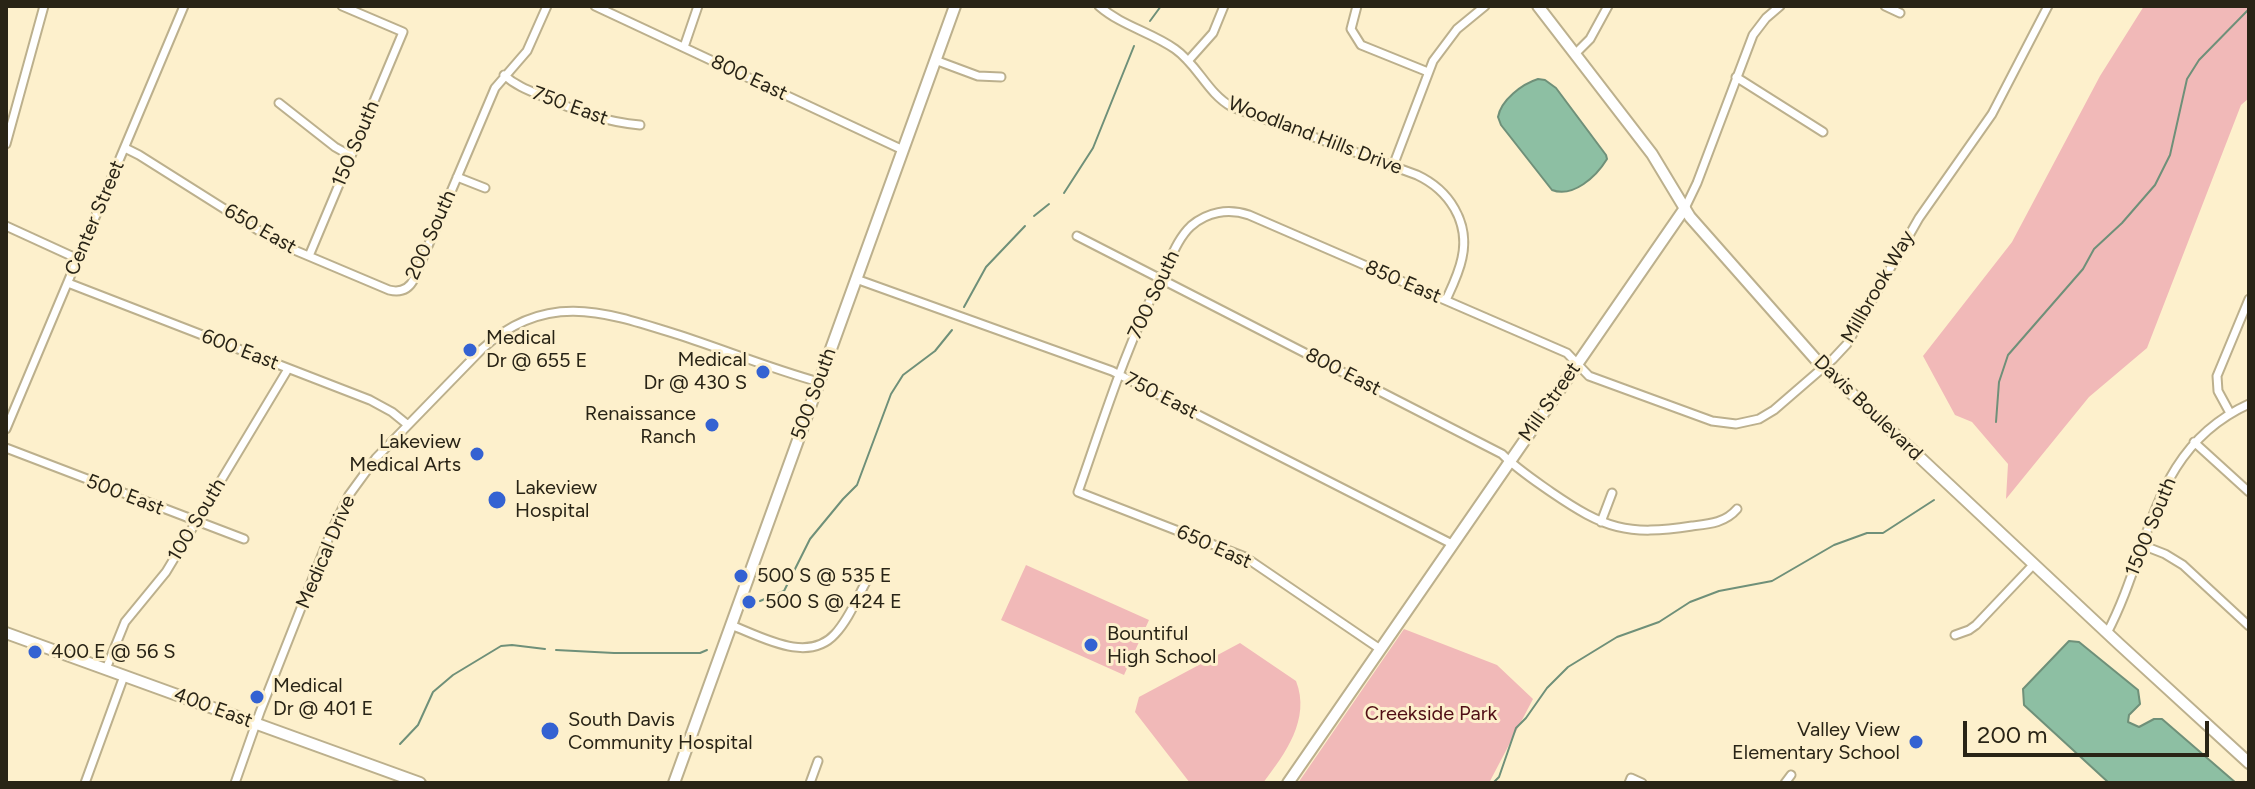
<!DOCTYPE html>
<html>
<head>
<meta charset="utf-8">
<style>
  body { margin:0 }
  #map { position:relative; width:2255px; height:789px; overflow:hidden; background:#fdf0cc; font-family:Figtree,sans-serif }
  canvas { display:block }
  .frame { position:absolute; inset:0; border:8px solid #292416; pointer-events:none }
  .scale { position:absolute; left:1963px; top:721px; width:246px; height:36px; box-sizing:border-box; border:4px solid #292416; border-top:0; padding-left:10px; font-size:24px; line-height:28px; white-space:nowrap; color:#292416; -webkit-text-stroke:6px #fdf0cc; paint-order:stroke }
</style>
</head>
<body>
<div id="map">
<canvas width="2255" height="789"></canvas>
<div class="frame"></div>
<div class="scale">200 m</div>
</div>
<script>
const g = document.querySelector('canvas').getContext('2d');
g.lineJoin = 'round';
function paint(path, color) { g.fillStyle = color; g.fill(path, 'evenodd'); }
function trace(path, color, width, dash) { g.strokeStyle = color; g.lineWidth = width; g.lineCap = dash ? 'butt' : 'round'; g.setLineDash(dash || []); g.stroke(path); }
function label(font, color, halo, rows, align = 'center') {
  g.font = font + ' Figtree,sans-serif'; g.lineWidth = 6; g.setLineDash([]); g.textBaseline = 'middle'; g.strokeStyle = halo; g.fillStyle = color; for (const [text, x, y, turn = 0] of rows) {
    g.save(); g.translate(x, y); g.rotate((+turn || 0) * Math.PI / 180); g.textAlign = isNaN(turn) ? turn : align; if (halo) g.strokeText(text, 0, 0); g.fillText(text, 0, 0); g.restore();
  }
}
paint(new Path2D(`
  M2144,6h105v92l-8,7 -94,243 -58,49 -83,102 2,-35 -36,-42 -17,-7 -32,-59 89,-114 88,-166z
  M1026,565l123,55 -25,55 -123,-55z
  M1404,629l93,36 36,34 -44,84h-191z
  M1240,643l56,38c15,38 -11,73 -33,102h-73l-55,-71 4,-15z`), '#f1b9b8');
const water = new Path2D(`
  M1538,79l7,1 11,8 50,67 1,4c-11,18 -34,39 -55,31l-51,-65 -3,-8c3,-17 24,-33 40,-38z
  M2069,641l10,1 59,48 2,14 -11,11 -1,7 11,5 15,-8h8l74,64h-127l-85,-78 -1,-16z`);
paint(water, '#8dbfa3');
trace(water, '#6f9079', 2);
trace(new Path2D(`
  M1150,21l11,-15
  M1064,193l29,-45 41,-102
  M1034,216l15,-12
  M964,307l22,-40 39,-41
  M1996,422l3,-40 9,-27 75,-86 11,-20 28,-26 33,-38 15,-30 17,-76 12,-19 50,-51
  M760,601l24,-10 26,-52 33,-40 14,-14 34,-91 12,-19 32,-24 17,-21
  M556,650l58,3h86l7,-3
  M400,744l18,-19 15,-33 20,-17 48,-29 11,-1 33,4
  M1493,783l6,-6 17,-49 10,-10 21,-30 21,-21 49,-30 42,-15 31,-20 29,-11 53,-10 62,-36 33,-12h16l51,-33`), '#6f9079', 2);
const street = new Path2D(`
  M595,6l308,144
  M1099,6c23,20 52,26 76,43 23,16 32,44 57,58l185,68c32,15 53,47 45,83 -3,15 -10,29 -16,42
  M1357,6l-6,23 10,16 67,27
  M1885,6l15,7
  M684,47l14,-41
  M1575,54l15,-15 18,-33
  M935,60l43,16 23,1
  M1188,61l25,-28 11,-27
  M504,75c13,12 29,17 45,24 30,13 57,23 91,26
  M1736,77l87,55
  M279,103l56,44 16,9
  M6,144l38,-138
  M125,148l14,7 141,89 109,46c12,3 20,-1 25,-11l81,-191 32,-37 20,-45
  M1393,166l40,-105 24,-32 28,-23
  M457,177l28,11
  M1685,208l12,-25 56,-148 13,-17 14,-12
  M6,226l72,33
  M1077,236l425,218c15,15 32,26 49,38 54,37 76,44 141,34 17,-2 33,-3 45,-17
  M309,256l94,-224 -61,-26
  M856,279l256,92 340,173
  M68,283l302,117 22,12 16,13
  M2230,413l-12,-22 -1,-15 32,-77
  M6,429l178,-423
  M2194,442l55,50
  M6,448l238,91
  M1601,522l11,-29
  M2142,545l23,9 18,11 66,61
  M731,625c31,12 77,39 104,9 14,-15 22,-36 32,-54
  M2107,633c45,-85 43,-184 142,-229
  M1955,635l14,-5 7,-5 57,-60
  M1380,649l-135,-92 -167,-65c26,-74 49,-149 85,-218 8,-16 15,-36 28,-48 16,-14 37,-18 58,-11l318,138 22,23 123,45 24,3 23,-5 15,-9 59,-51 14,-15 72,-126 73,-104 56,-108
  M106,669l19,-47 41,-50 122,-203
  M85,783l39,-107
  M235,783l25,-71 71,-180 18,-37 27,-37 106,-109c64,-59 124,-37 197,-14 46,15 93,34 140,47
  M810,783l8,-22
  M1629,783l2,-5 11,5
  M1785,783l6,-8`);
const secondary = new Path2D(`
  M1538,6l114,148 38,63 128,145 301,282 130,119
  M6,633l414,150
  M674,783l281,-777
  M1288,783l397,-575`);
trace(street, '#bcb08d', 11);
trace(secondary, '#bcb08d', 14);
trace(street, '#fff', 7);
trace(secondary, '#fff', 10);
for (const [x, y, r, color] of [
  [470,350,8,"#3462d2"],
  [763,372,8,"#3462d2"],
  [712,425,8,"#3462d2"],
  [477,454,8,"#3462d2"],
  [497,500,10,"#3462d2"],
  [741,576,8,"#3462d2"],
  [749,602,8,"#3462d2"],
  [1091,645,8,"#3462d2"],
  [35,652,8,"#3462d2"],
  [257,697,8,"#3462d2"],
  [550,731,10,"#3462d2"],
  [1916,742,8,"#3462d2"]
]) { const dot = new Path2D(); dot.arc(x, y, r, 0, 2 * Math.PI); g.fillStyle = color; g.fill(dot); trace(dot, '#fdf0cc', 3); }
label('20px', '#292416', '#fdf0cc', [
  ["800 East",749,78,25],
  ["750 East",570,106,20],
  ["Woodland Hills Drive",1315,136,21],
  ["150 South",356,144,-67],
  ["Center Street",95,218,-67],
  ["650 East",260,229,30],
  ["200 South",431,235,-66],
  ["850 East",1403,282,23],
  ["Millbrook Way",1878,287,-60],
  ["700 South",1154,295,-65],
  ["600 East",240,350,21],
  ["800 East",1343,372,27],
  ["500 South",814,394,-70],
  ["750 East",1161,396,27],
  ["Mill Street",1550,402,-55],
  ["Davis Boulevard",1868,408,44],
  ["500 East",125,495,21],
  ["100 South",197,520,-59],
  ["1500 South",2151,527,-68],
  ["650 East",1214,547,24],
  ["Medical Drive",326,552,-67],
  ["400 East",213,708,20]
]);
label('20px', '#292416', '#fdf0cc', [
  ["Medical",486,338],
  ["Dr @ 655 E",486,361],
  ["Medical",747,360,"right"],
  ["Dr @ 430 S",747,383,"right"],
  ["Renaissance",696,414,"right"],
  ["Ranch",696,437,"right"],
  ["Lakeview",461,442,"right"],
  ["Medical Arts",461,465,"right"],
  ["Lakeview",515,488],
  ["Hospital",515,511],
  ["500 S @ 535 E",757,576],
  ["500 S @ 424 E",765,602],
  ["Bountiful",1107,634],
  ["High School",1107,657],
  ["400 E @ 56 S",51,652],
  ["Medical",273,686],
  ["Dr @ 401 E",273,709],
  ["South Davis",568,720],
  ["Community Hospital",568,743],
  ["Valley View",1900,730,"right"],
  ["Elementary School",1900,753,"right"]
], 'left');
label('20px', '#500e15', '#fdf0cc', [
  ["Creekside Park",1431,714]
]);
</script>
</body>
</html>
